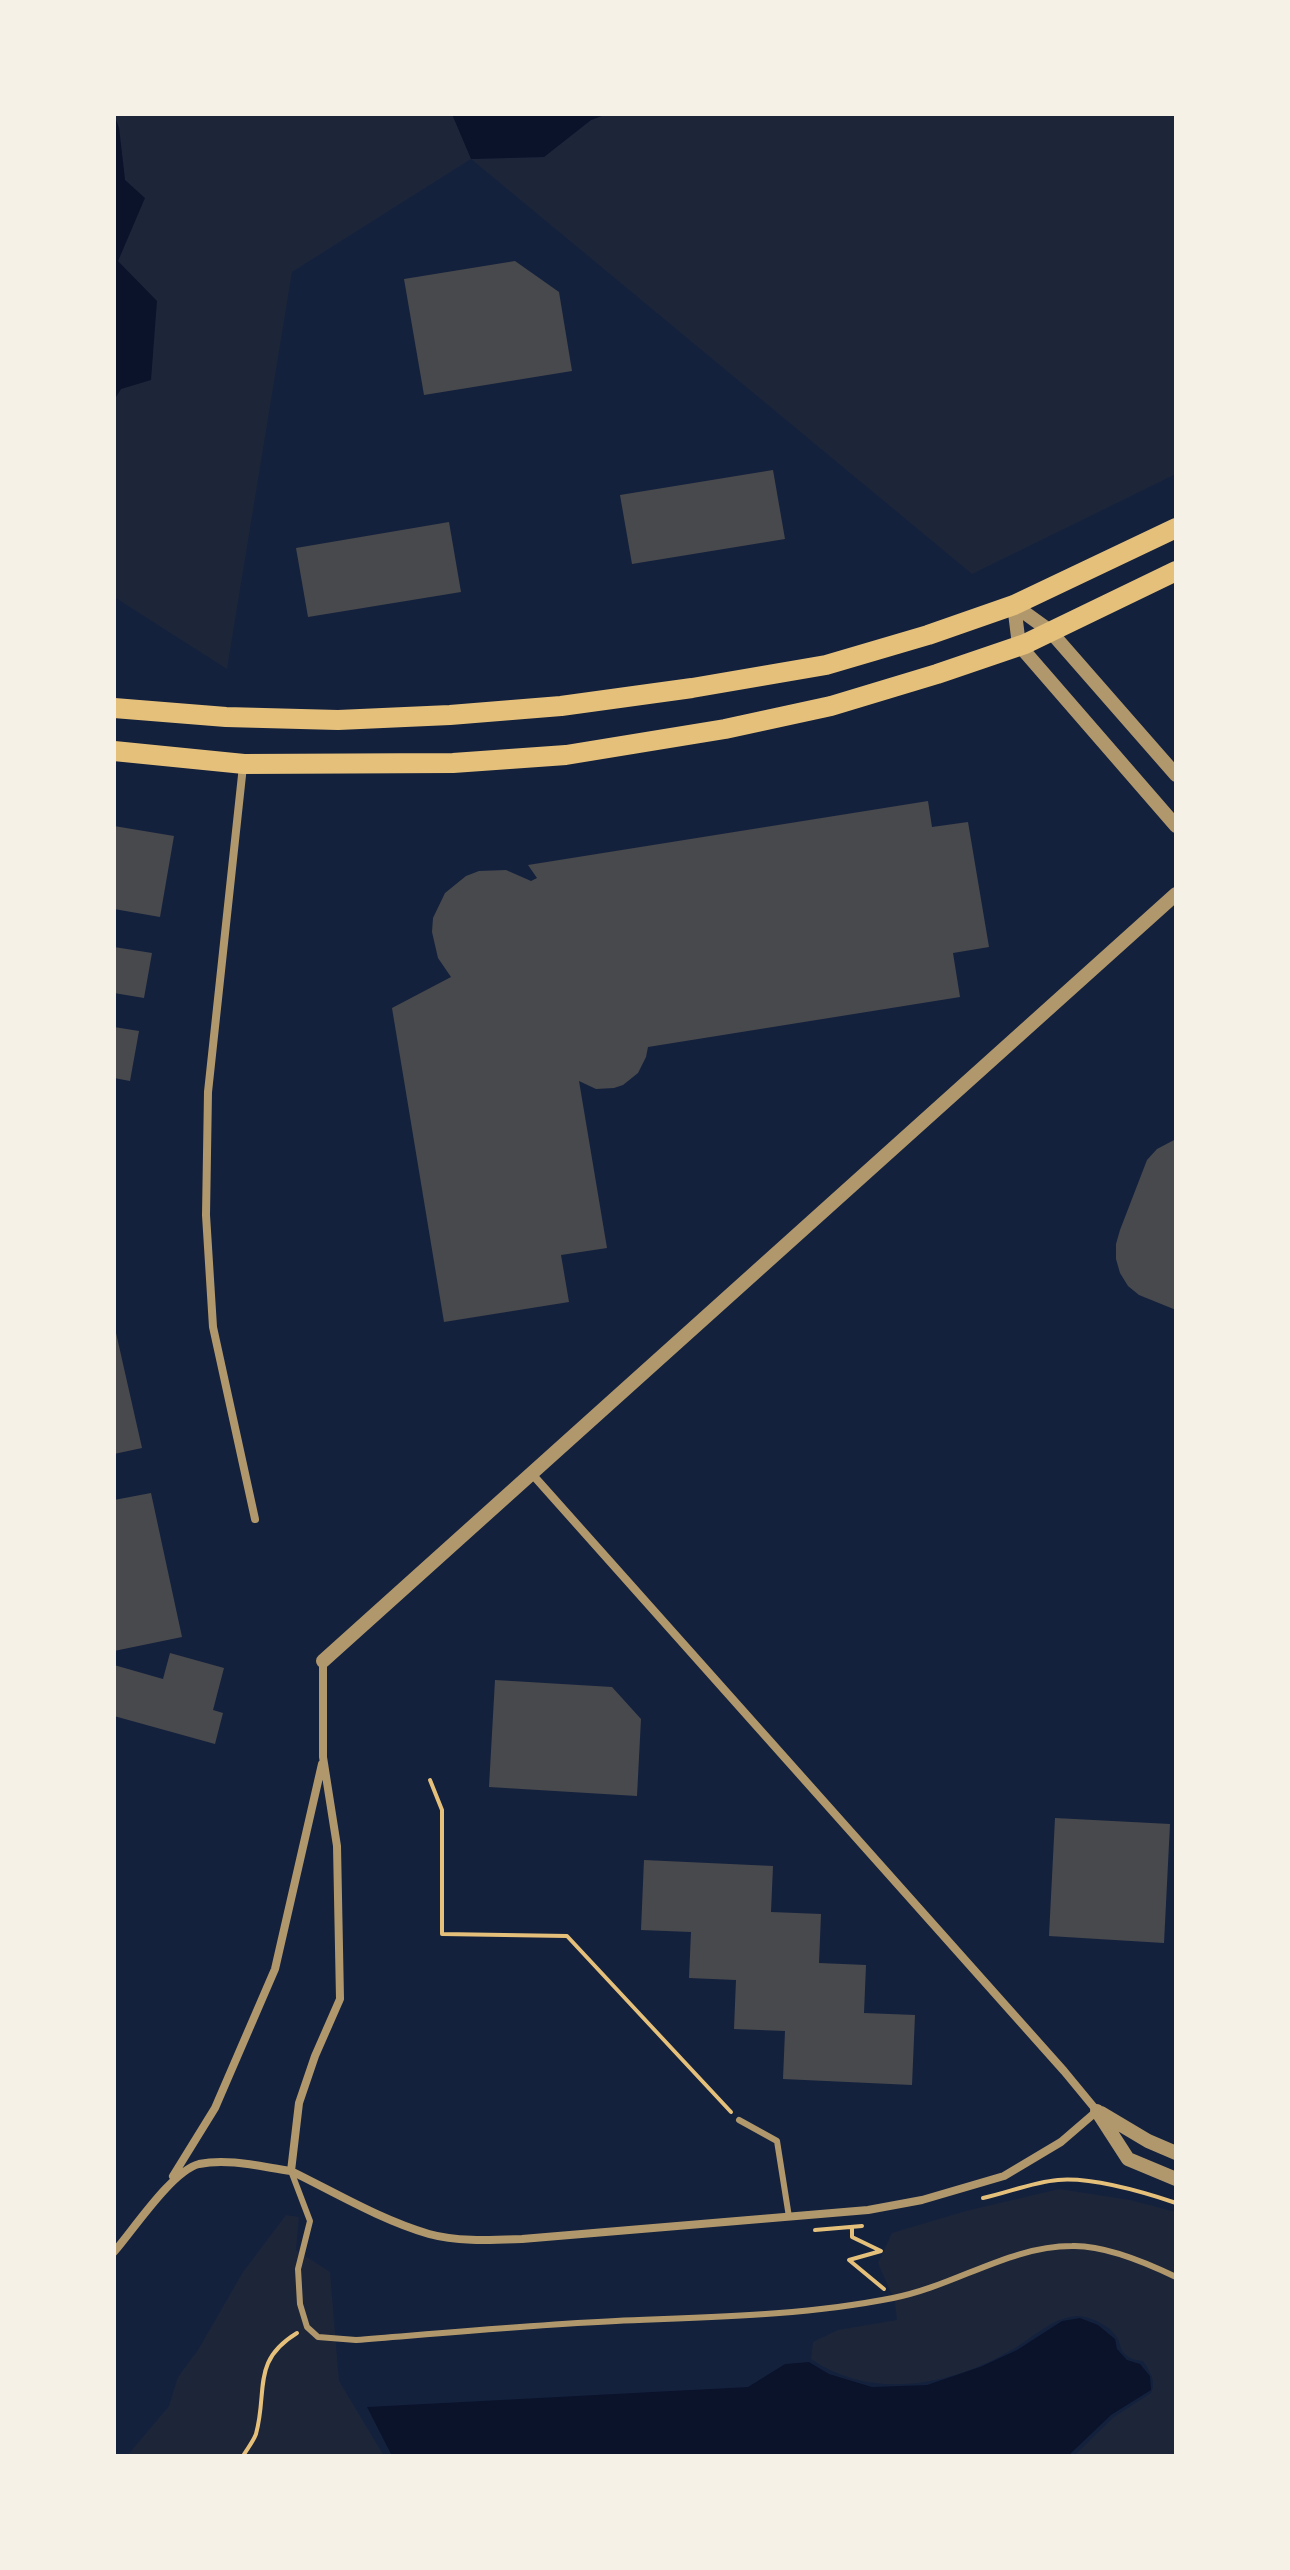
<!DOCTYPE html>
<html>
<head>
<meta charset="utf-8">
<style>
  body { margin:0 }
  #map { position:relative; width:1290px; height:2570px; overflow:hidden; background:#14213d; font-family:Jost,sans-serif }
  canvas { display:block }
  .frame { position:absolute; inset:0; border:116px solid #f6f1e7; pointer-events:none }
</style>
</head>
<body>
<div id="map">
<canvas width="1290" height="2570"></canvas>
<div class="frame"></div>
</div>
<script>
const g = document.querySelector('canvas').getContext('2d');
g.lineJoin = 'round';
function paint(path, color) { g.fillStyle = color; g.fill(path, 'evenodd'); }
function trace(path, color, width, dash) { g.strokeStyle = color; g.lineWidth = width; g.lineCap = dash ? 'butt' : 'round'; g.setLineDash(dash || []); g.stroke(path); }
paint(new Path2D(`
  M114,114h338l20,45 72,-2 47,-37 16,-6h569v360l-204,100 -501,-415 -179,113 -65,397 -113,-72v-197l7,-11 -3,-128 26,-63 -19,-18 -6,-52z
  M1059,2189l71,11 46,12v244h-102l40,-39 37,-24c6,-11 -2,-23 -8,-32 -7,-1 -13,-2 -17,-6 -6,-5 -5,-9 -8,-16 -6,-12 -27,-23 -41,-23 -22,1 -41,19 -59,30 -62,39 -144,56 -207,13l2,-17 25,-12 59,-10 -2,-18 -17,-39 14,-30 74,-22z
  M286,2215l13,2 -3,33 34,22 9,109 45,75h-257l42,-50 9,-29 20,-27 45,-78z`), '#1d2539');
paint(new Path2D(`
  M114,114l5,14 6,52 20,18 -27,63 39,40 -6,79 -30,9 -7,11z
  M452,114h155l-16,6 -47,37 -73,2z
  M1080,2318l18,7 17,14 2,10 10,11 13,4 10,12 1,14 -40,25 -43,41h-676l-25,-49 381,-20 37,-23 24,-2 20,12 43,13 55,-2 53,-18 37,-17 45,-29z`), '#0b132b');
paint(new Path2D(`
  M515,261l44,31 13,79 -148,24 -20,-116z
  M773,470l12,69 -153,25 -12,-69z
  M449,522l12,70 -153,25 -12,-69z
  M928,801l4,26 36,-5 21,125 -36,6 7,44 -312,50 -2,10 -8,16 -15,12 -9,3 -18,1 -17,-8 28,167 -46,7 8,47 -125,20 -52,-314 59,-31 -13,-19 -6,-26 1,-14 12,-25 21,-17 13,-5 27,-1 25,11 6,-3 -9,-13z
  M114,826l60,10 -14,81 -46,-8z
  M114,947l38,6 -8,45 -30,-5z
  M114,1027l25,4 -9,50 -16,-3z
  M1176,1139v171l-37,-15 -11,-9 -8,-13 -4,-14v-15l4,-14 27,-70 10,-11z
  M114,1324l28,124 -28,6z
  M151,1493l31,144 -68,14v-151z
  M170,1653l54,15 -11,42 10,3 -8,31 -101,-28v-51l49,14z
  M495,1680l117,7 29,32 -4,77 -148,-9z
  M1055,1818l115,6 -6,119 -115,-7z
  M644,1860l129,6 -2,46 50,2 -2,49 47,2 -2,48 51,2 -3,70 -129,-6 2,-48 -51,-2 2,-49 -47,-2 2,-46 -50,-2z`), '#48494c');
trace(new Path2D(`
  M430,1780l12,30v124l125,2 164,176
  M983,2198c24,-5 50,-16 75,-18 35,-3 85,12 118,23
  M852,2228v9l29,14 -32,9 35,29
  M815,2230l47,-4
  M243,2456c4,-7 10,-14 13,-22 12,-44 -5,-73 41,-101`), '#e5c07b', 4);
trace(new Path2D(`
  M739,2120l38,21 12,76
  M291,2171l19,50 -12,48 2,35 7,23 11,10 38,3c87,-7 174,-15 260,-19 93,-4 186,-5 277,-23 62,-12 116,-52 179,-52 32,-1 75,17 104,31`), '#b1986c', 6);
trace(new Path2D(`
  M243,766l-35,326 -2,123 7,112 42,192
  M291,2171c45,22 90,49 138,63 29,8 63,6 93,5l346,-29 54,-10 82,-24 57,-34 36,-31 -33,-40 -532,-597
  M173,2176l42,-68 60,-139 47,-205
  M114,2252c20,-23 58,-81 85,-88 30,-6 63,3 92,7l8,-68 16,-47 25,-57 -3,-153 -14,-89v-96`), '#b1986c', 8);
trace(new Path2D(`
  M1014,605l5,40 157,181
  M1014,605l36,26 126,144
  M323,1661l853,-767
  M1097,2111l31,48 48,20
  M1101,2113l47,28 28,12`), '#b1986c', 14);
trace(new Path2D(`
  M114,708l112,9 112,3 112,-5 111,-9 131,-18 134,-23 102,-30 86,-30 162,-77
  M114,751l130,13 209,-1 113,-8 159,-26 106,-23 106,-32 88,-30 151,-73`), '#e5c07b', 20);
</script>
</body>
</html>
